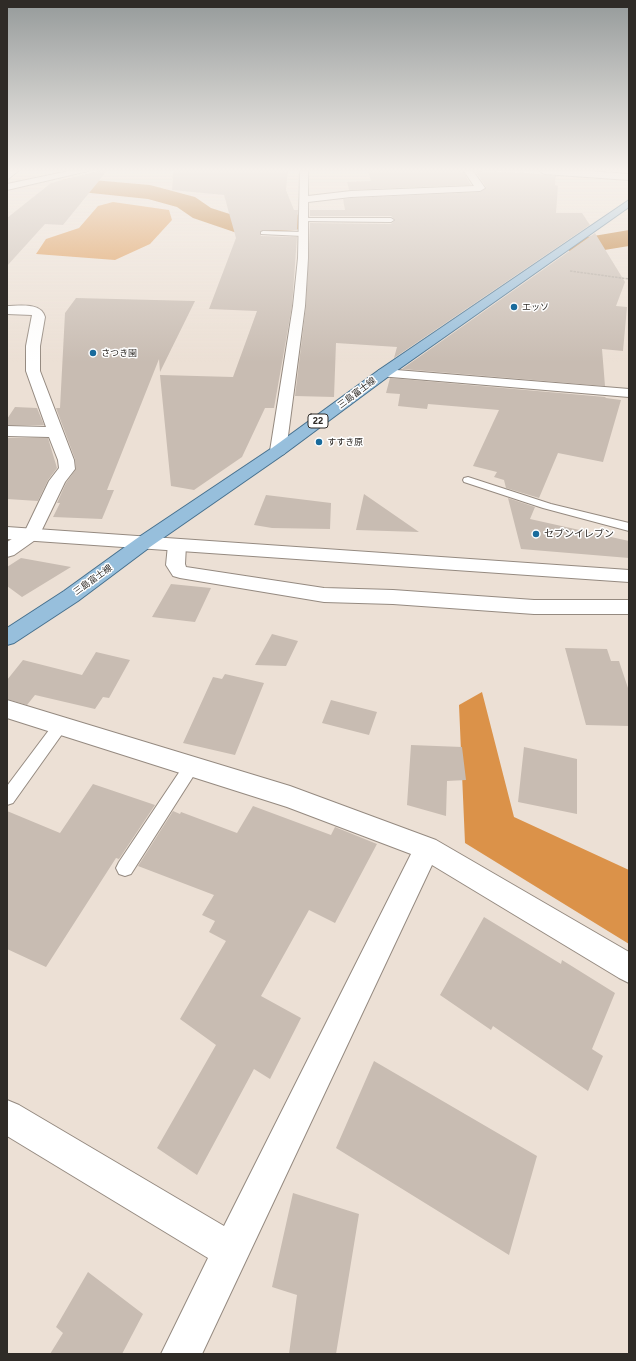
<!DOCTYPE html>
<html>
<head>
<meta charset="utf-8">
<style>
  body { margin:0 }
  #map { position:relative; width:636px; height:1361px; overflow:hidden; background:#ece0d5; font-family:Figtree,sans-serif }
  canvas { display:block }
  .frame { position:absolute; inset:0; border:8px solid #2f2b27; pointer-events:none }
</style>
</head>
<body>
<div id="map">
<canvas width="636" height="1361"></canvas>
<div class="frame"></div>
</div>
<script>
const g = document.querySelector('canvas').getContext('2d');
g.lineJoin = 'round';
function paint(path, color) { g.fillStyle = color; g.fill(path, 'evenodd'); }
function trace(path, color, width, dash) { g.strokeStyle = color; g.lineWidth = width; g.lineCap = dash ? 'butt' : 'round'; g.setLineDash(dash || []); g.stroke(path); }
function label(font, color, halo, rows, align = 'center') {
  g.font = font + ' Figtree,"Noto Sans JP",sans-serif'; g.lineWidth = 3; g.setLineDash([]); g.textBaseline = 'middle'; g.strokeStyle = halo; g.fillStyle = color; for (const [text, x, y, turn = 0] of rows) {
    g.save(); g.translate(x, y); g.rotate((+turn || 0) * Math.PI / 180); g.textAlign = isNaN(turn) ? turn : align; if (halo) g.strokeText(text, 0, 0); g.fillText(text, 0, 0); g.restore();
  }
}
paint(new Path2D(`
  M113,202l56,8 3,10 -22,24 -35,16 -79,-6 10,-15 33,-11 19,-22z
  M482,692l32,125 115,53v74l-164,-101 -6,-138z`), '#db9249');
paint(new Path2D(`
  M70,178l80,7 45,12 16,11 28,9 56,-3 9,2 4,6 -4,6 -9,2 -58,3 -44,-15 -16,-11 -29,-8 -86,-9 -4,-5 4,-5z
  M629,230v16l-49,8 -10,-2 -4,-6 4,-6z`), '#b97224');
paint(new Path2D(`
  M98,171h9l-44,54 -18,-1 -38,42v-48l44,-35z
  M173,171h115l-2,19 8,20h4l-1,20h-34l-3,2 1,4 36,1 -5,69 -18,102h-9l-23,49 -48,33 -23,-4 -11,-111 73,2 24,-66 -48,-2 27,-71 -12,-43 -52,-5z
  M368,171h95l8,14 -122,5 -2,-8 24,-1z
  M475,171l54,2 27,3 -1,9 3,1 -2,27h26l8,12 -196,133 3,-11 -61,-4 -2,54 -39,-1 11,-90 4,-83 81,1 4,-4 -4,-4h-81v-6h35l-2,-11 8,-1 129,-6 6,-5z
  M595,233l30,49 -9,24 11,1 -4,44 -21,-2 3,37 -203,-17z
  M76,298l119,3 -35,71 -1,-13 -52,131h7l-12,29 -49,-2 7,-14h-3l9,-20 10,-14 -1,-10 -19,-51h4l5,-95z
  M390,378l215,19 1,1 15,2 -18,62 -45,-9 -19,45 -33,-10 -2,-8 -10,-3 3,-5 -24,-6 26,-56 -71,-6 -1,5 -29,-3 2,-12 -14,-1z
  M15,407l22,1 7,17h-37v-6z
  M7,438h41l9,30 -9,12 -10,21 -31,-2z
  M364,494l55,38 -63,-2z
  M266,495l65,8 -1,26 -58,-1 -18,-3z
  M508,498l27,9 -5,12 99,22v17l-108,-9z
  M21,558l50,9 -49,30 -15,-11v-19z
  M171,584l40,4 -16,34 -43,-5z
  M272,634l26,7 -12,25 -31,-1z
  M565,648l42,1 4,12h8l10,30v35l-43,-1z
  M96,652l34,8 -21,38 -6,-1 -8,12 -60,-14 -8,10 -20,-6v-19l16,-20 59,15z
  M225,674l39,9 -29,72 -52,-12 30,-66 9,2z
  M331,700l46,12 -8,23 -47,-12z
  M411,745l51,2 4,33 -19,1 -1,35 -39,-11z
  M524,747l53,12v55l-59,-12z
  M93,784l62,21 -36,54 -3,-1 -70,109 -39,-18v-138l53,22z
  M253,806l78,29 4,-8 42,17 -42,79 -26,-13 -48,86 40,22 -31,61 -16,-10 -57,106 -40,-27 59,-103 -36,-26 46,-78 -17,-9 6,-11 -13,-6 12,-20 -76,-29 35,-55 7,3 1,-2 56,21z
  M484,917l77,47 1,-4 53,33 -23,56 11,7 -15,35 -95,-65 -2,4 -51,-35z
  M374,1061l163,95 -28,99 -173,-107z
  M293,1193l66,21 -23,140h-47l8,-59 -25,-8z
  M88,1272l55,42 -21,40h-72l13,-21 -7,-6z`), '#c8bcb2');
const service = new Path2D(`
  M303,218h88l3,2 -3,2 -90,-1 -1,-1z
  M263,231l40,1 3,2 -3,2 -42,-2v-2z
  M468,477l83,27 78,19v8l-86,-23 -79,-26 -1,-2 1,-2z
  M60,720l5,2 2,4 -2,4 -52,73 -6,2v-19l48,-64z
  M191,761l5,1 3,5 -3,5 -65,102 -6,2 -6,-2 -3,-6 3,-6 67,-100z`);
const minor = new Path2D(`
  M69,171h19l-81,19v-6z
  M300,171h8v25l43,-5 123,-5 -10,-15h9l12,17 -5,3 -129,6 -43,5v56l-3,48 -19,145 -2,3 -6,2 -6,-2 -2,-3 23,-145 5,-48z
  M540,171h48l41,3v6l-85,-6z
  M7,306c12,0 34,-4 38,11l-5,29v25l34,89 1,9 -10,13 -27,56 -24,17 -7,2v-15l18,-11 24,-50 10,-13 -1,-8 -9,-23 -42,-1v-10l39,1 -20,-56v-25l6,-31 -25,-1z
  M384,369l245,20v8l-250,-21 -2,-3 2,-3z
  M177,539l7,2 2,4 -1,19 1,3 138,21 69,2 141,10h95v14h-95l-141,-10 -69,-2 -144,-24 -7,-2 -7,-11 2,-20 2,-4z
  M7,700l283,86 146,54 193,112v31l-10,-5 -187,-113 -230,489h-41l47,-96 -201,-122v-36l12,5 205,121 187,-372 -124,-47 -280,-89z`);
const tertiary = new Path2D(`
  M8,171h10l-11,9z
  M7,527l622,43v12l-622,-43z`);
const primary = new Path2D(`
  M629,200v7l-240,169 -105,78 -134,93 -72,54 -64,42 -7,2v-17l57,-37 72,-52 136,-91 107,-78z`);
trace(service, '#958a80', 2);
trace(minor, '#958a80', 2);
trace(tertiary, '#958a80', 2);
trace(primary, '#46708e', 2);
trace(new Path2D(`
  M570,271l59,8`), '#afa69d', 1.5, [2.5, 1]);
paint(service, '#fff');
paint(minor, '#fff');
paint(tertiary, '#fff');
paint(primary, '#97bfdc');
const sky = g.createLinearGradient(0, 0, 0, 362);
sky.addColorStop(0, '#959a9a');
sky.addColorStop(0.47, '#f6f1ec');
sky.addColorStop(1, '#f6f1ec00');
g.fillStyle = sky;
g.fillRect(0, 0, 636, 362);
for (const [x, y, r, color] of [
  [514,307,4,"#196b9c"],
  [93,353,4,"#196b9c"],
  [319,442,4,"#196b9c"],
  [536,534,4,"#196b9c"]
]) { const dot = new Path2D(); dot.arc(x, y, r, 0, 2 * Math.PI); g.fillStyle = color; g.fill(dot); trace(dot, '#fff', 1.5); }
label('9px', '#2f2b27', '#fff', [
  ["エッソ",522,307],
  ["さつき園",101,353],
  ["すすき原",327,442]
], 'left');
label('9px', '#2f2b27', '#fff', [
  ["三島富士線",357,393,-37],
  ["三島富士線",93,580,-36]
]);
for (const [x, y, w] of [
  [318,421,20]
]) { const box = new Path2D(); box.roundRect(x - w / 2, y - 7, w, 14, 3); g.fillStyle = '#fff'; g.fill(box); trace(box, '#2f2b27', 1); }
label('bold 9px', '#2f2b27', null, [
  ["22",318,421]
]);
label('10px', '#2f2b27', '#fff', [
  ["セブンイレブン",544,534]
], 'left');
</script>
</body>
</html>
